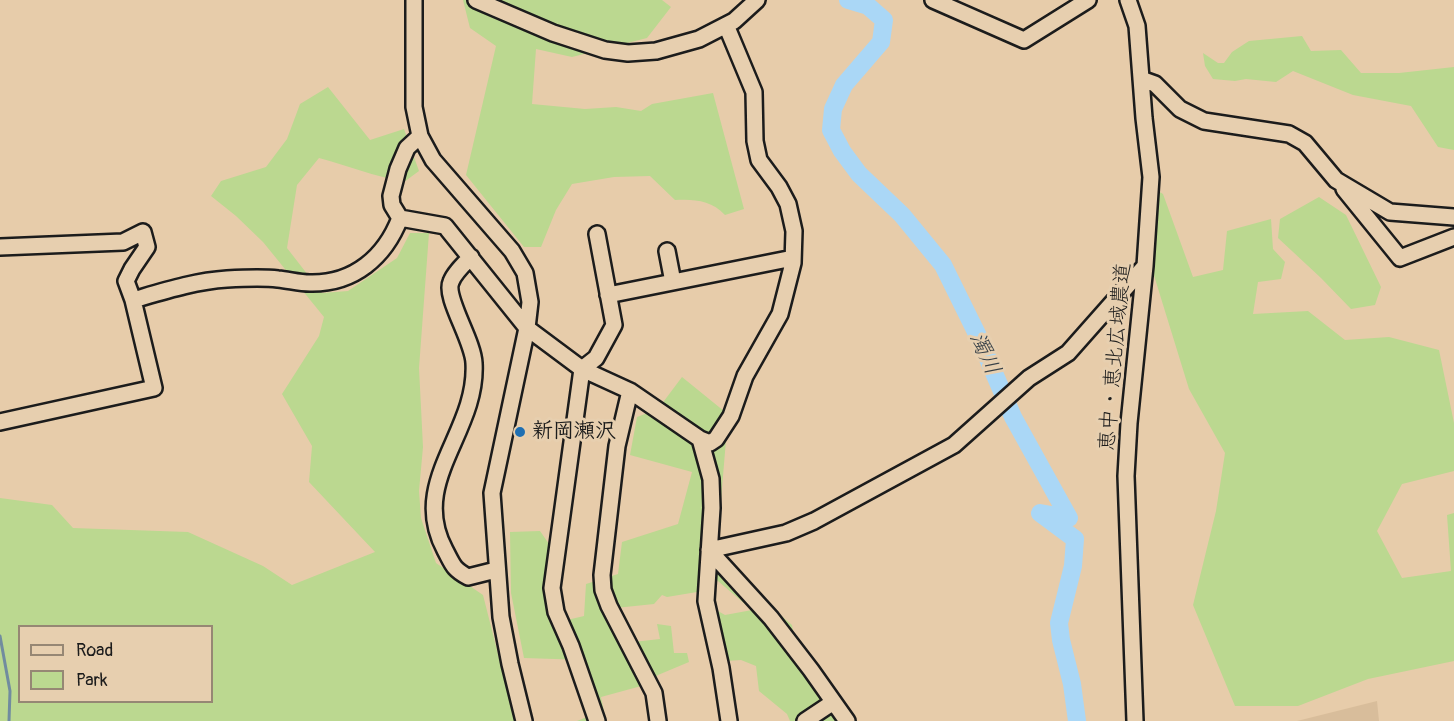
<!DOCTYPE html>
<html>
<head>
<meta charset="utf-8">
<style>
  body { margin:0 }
  #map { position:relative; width:1454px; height:721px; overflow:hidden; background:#e7ccaa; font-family:Pangolin,sans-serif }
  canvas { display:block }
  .legend { position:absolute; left:18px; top:625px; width:195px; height:78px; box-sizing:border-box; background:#e7cfaf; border:2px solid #968774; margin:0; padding:8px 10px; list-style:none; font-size:18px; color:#1c1c1c }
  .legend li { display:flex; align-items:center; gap:12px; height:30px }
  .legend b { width:30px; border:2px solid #968774 }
</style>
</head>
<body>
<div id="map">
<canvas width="1454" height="721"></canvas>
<ul class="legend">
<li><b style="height:8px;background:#e7cfaf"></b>Road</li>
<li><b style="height:16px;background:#bbd890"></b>Park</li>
</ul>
</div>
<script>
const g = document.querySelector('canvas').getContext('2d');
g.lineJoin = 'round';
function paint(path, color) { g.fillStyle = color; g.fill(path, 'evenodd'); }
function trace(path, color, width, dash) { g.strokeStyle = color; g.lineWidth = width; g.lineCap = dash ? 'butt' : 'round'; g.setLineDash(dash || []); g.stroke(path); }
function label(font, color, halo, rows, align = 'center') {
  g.font = font + ' Pangolin,"Klee One",sans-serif'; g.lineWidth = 6; g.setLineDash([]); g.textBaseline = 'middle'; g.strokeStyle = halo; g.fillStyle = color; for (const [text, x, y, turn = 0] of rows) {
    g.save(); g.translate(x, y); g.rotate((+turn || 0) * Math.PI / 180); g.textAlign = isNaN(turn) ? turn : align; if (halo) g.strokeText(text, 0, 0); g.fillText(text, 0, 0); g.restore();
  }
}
paint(new Path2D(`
  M1377,701l2,20h-82z`), '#d8bd9b');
paint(new Path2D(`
  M463,0h199l9,7 -24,31 -75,19 -36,-8 -4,55 53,5 31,-2 25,4 11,-7 61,-11 31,116 -19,6c-14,-15 -31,-16 -50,-15l-25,-24 -36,1 -42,7 -16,26 -15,37h-17l-58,-72 30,-129 -26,-18z
  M1302,36l9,15 30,-1 20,23h38l55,-6v83l-16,-3 -27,-41 -58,-11 -60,-24 -17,11 -30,-3 -11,2 -22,-2 -8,-13 -2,-13 15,10h6l8,-11 17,-11z
  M328,87l42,53 34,-11 15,42 -15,11c-30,-6 -56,-16 -85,-24l-22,27 -10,63 35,45 26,-2 49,-33 13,-25h19l-10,135 4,79 -4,44 2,27 15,45 47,32 32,126h-515v-223l52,7 21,23 115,4 75,34 29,19 83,-33 -66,-70 3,-36 -30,-52 37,-58 5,-19 -61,-75 -27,-26 -25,-20 10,-15 45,-14 21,-28 13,-35zM20,626h192v76h-192z
  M1153,188l10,6 30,83 30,-7 4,-39 44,-12 2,30 12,13 -4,17 -23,3 -5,32 55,-3 37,29 44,-3 50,13 15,73v48l-52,13 -25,47 25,47 49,-7 -4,-56 7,-2v148l-86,18 -70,27h-63l-42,-101 23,-94 9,-58 -36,-64 -37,-120z
  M1319,197l27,18 35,72 -6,18 -24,4 -30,-31 -43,-40 2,-19z
  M682,377l53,43 -9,20 -10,120 76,65 2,12 57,84h-61l-3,-7 -28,-23 -3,-25 -15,-6 -15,1 -21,-25 9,-17 -5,-13 16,9 27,-5 -47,-40 -6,6v6l6,7 -2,2 -36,6 -5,-2 -8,9 -48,5 18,34 36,-4 -3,-15 14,2 3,27h13l2,9 -31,13 -13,10 -44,12 5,24h-29l10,-4 -2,-57 -61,-2 -13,-65 -1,-61 30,-1 9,13 1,80 34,-8 2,-32 32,-10 4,-32 56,-18 14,-52 -62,-17 7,-38 21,-8z`), '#bbd890');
trace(new Path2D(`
  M0,636l10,55 -1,30`), '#718c9f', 3);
trace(new Path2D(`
  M848,0l20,6 16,14 -3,22 -37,43 -11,24 -2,21 11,21 17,23 43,41 41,50 36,73 34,79 56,101 -29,-5 35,26 -2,27 -14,57 2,17 11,44 5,37`), '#aad7f6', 18);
const minor = new Path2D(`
  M414,0v107l6,29 13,24 79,91 13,22 5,29 -3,26 -35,165 9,124 9,47 14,57
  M476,0l77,33 52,17 23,3 28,-2 43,-12 35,-18 23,-21
  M933,0l91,40 64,-40
  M1128,0l9,26 7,92 7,59 -6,89 -16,157 -3,53 9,245
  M1141,79l14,5 25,25 24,12 85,13 16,9 31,37 54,32 64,5
  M420,136l-13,12 -9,21 -7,27 1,9 8,13 45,8 82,102 55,41 48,22 70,48 10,4 6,-4 15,-23 14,-40 35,-62 13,-51 1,-32 -6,-27 -9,-17 -20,-27 -4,-19 -1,-49 -28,-67
  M1344,189l56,69 54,-21
  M597,234l17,91 -18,33 -14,11 -30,219 4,24 15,34 26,75
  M0,247l123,-5 20,-10 4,15 -15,22 -6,12 7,19 21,88 -154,34
  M667,251l6,31
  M471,257c-7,7 -17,16 -20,25 -7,15 22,58 23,81 4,70 -66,118 -29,187 8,15 8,19 23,27l28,-7
  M608,295l185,-37
  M133,300c31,-9 62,-19 94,-21 17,-1 35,-2 51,0 11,1 21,4 32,4 44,1 75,-26 90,-65
  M630,391l-13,55 -15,129 1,15 6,16 45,87 4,28
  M700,439l11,40 1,29 -6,93 15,67 8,53
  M709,550l77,-17 28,-12 140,-76 75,-67 39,-25 77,-87
  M709,550l62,68 40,52 36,51
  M805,721l27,-18`);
trace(minor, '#1c1c1c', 20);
trace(minor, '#e7cfaf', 15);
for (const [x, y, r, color] of [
  [520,432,6,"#1f6fb2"]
]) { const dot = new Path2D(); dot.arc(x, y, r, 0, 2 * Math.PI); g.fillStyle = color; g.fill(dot); trace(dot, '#e7cfaf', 2); }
label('21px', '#1c1c1c', '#e7cfaf', [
  ["恵中・恵北広域農道",1116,357,-85]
]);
label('bold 21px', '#1c1c1c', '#e7cfaf', [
  ["新岡瀬沢",532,432]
], 'left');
label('italic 22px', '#384148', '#e7cfaf', [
  ["濁川",984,354,65]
]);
</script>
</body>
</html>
